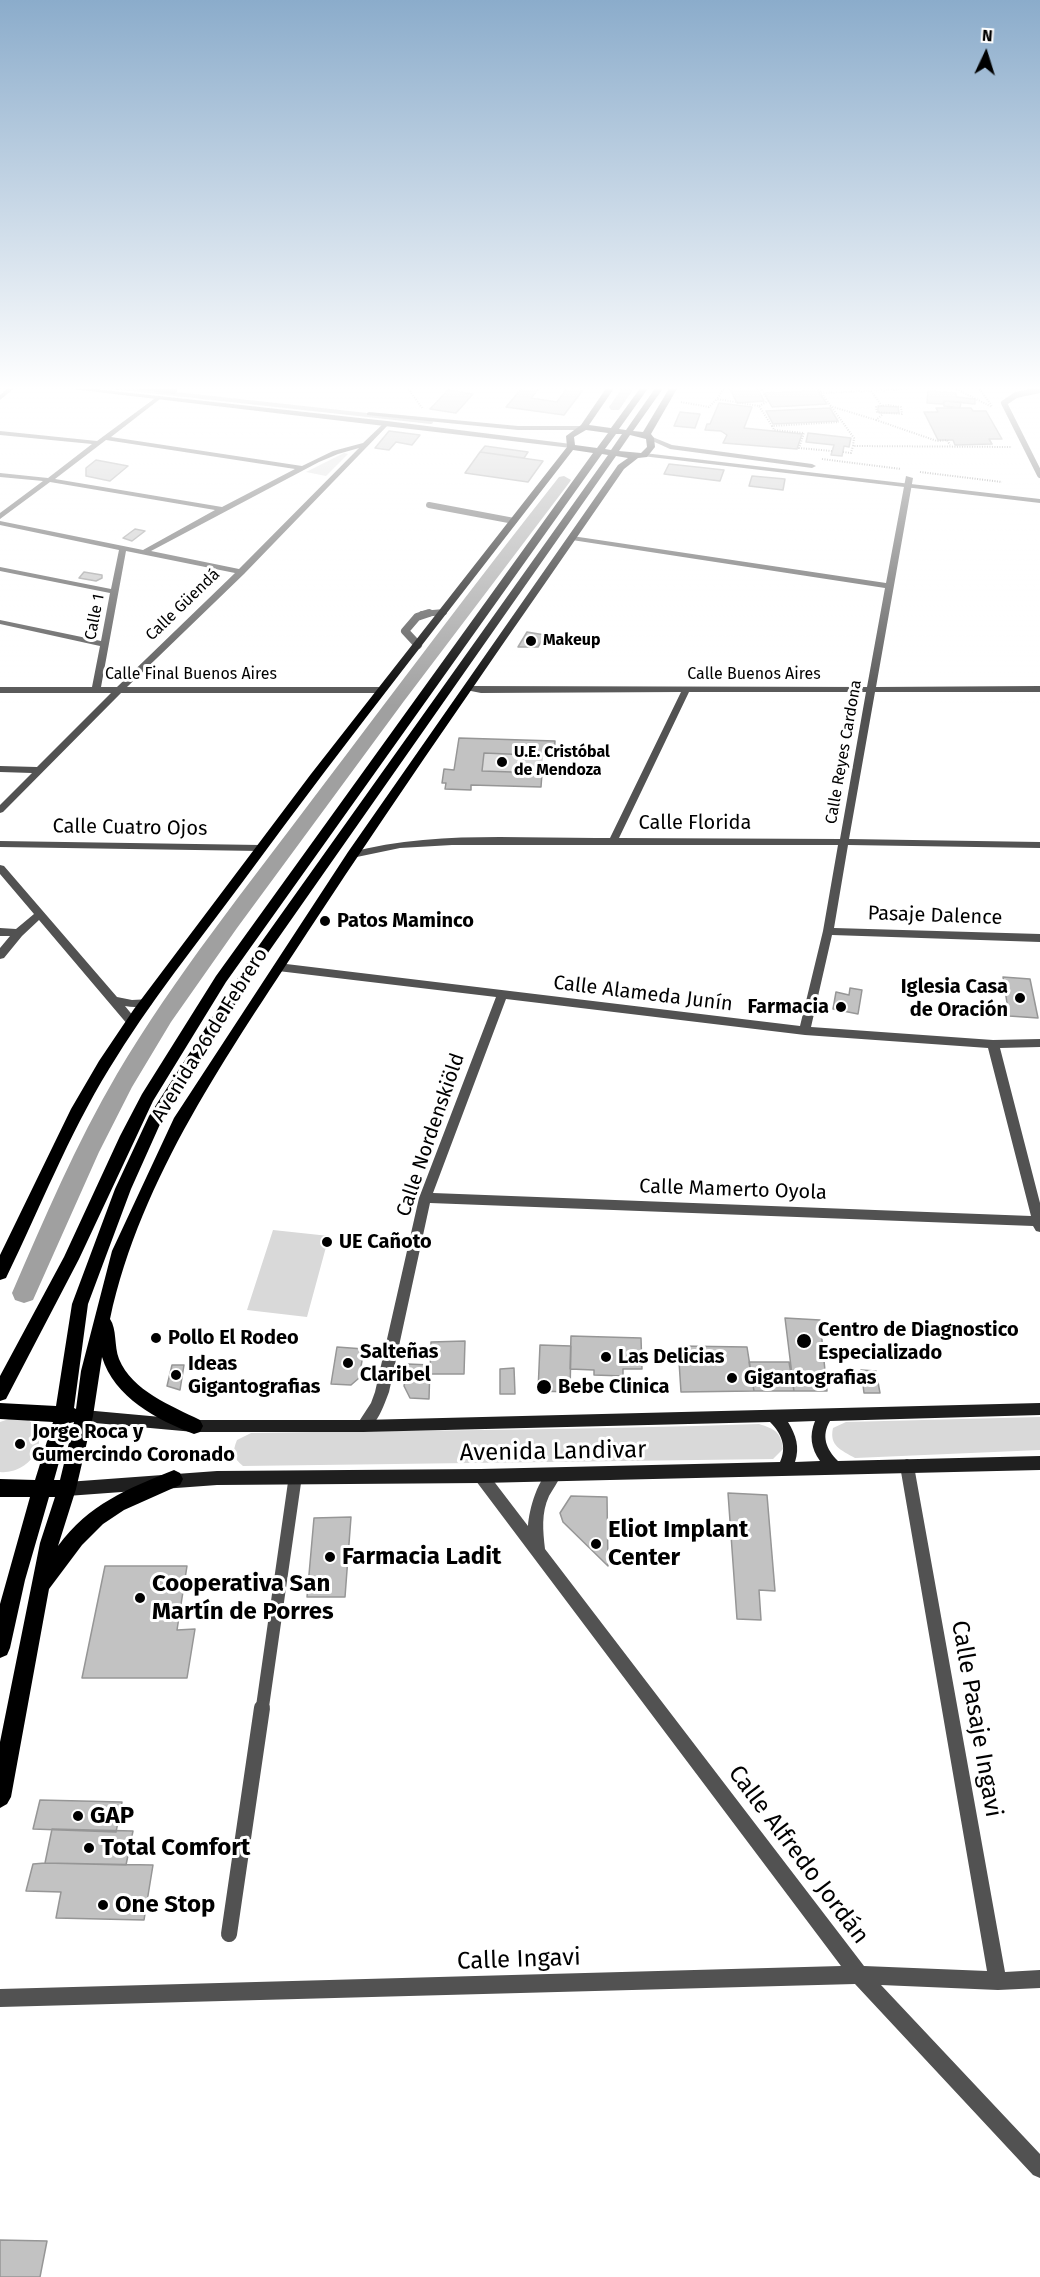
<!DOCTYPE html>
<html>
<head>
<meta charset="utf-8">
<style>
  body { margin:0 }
  #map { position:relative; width:1040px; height:2277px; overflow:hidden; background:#fff; font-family:"Fira Sans",sans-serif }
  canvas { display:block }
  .north { position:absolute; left:956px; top:24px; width:60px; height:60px; -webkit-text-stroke:4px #fff; paint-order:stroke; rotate:4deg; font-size:16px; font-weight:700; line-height:24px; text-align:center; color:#000 }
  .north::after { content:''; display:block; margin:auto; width:21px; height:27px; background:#000; clip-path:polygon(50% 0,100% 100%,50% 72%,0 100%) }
</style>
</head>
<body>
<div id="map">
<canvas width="1040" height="2277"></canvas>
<div class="north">N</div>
</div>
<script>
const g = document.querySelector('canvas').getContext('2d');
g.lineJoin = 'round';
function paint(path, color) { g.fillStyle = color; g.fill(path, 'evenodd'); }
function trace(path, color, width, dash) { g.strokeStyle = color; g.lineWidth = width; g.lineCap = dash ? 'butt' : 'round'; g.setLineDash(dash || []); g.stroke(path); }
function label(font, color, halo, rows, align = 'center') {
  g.font = font + ' "Fira Sans",sans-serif'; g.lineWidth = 6; g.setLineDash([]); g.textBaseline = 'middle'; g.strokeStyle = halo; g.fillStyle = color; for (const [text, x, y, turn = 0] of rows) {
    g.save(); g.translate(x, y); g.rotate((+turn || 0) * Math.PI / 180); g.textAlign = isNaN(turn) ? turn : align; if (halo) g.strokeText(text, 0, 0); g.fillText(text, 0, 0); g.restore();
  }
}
paint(new Path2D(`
  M344,453l4,1 -22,22 -20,-4z
  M484,753l59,2 -1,18 -60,-2z
  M273,1230l56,6 -22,81 -60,-7z
  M1040,1417v33l-185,8c-14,-8 -26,-12 -22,-30l13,-6z
  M9,1419l19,1c27,20 0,55 -28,52v-50z
  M759,1424c16,5 22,8 24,25l-10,10 -530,7c-10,-8 -11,-14 -6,-26l14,-7c169,-3 338,-3 508,-9z`), '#d9d9d9');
trace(new Path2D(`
  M112,387l319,35`), '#a0a0a0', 4);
paint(new Path2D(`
  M623,387h12l-16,23h-8l-2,-3z
  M564,476l7,4 -2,3 -165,218 -167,227 -66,94 -39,65 -33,65 -66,148 -9,3 -9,-3 -3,-7c32,-74 64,-149 105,-219 58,-98 130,-187 198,-278 81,-107 161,-214 244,-319z`), '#a0a0a0');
const building = new Path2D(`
  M523,387h17l-9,11 26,4 10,-14 -8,-1h26l-21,28 -58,-8z
  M729,387h28l7,14 -27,2z
  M448,390l25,4 -17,19 -26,-4z
  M818,391l9,13 -55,3 -8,-14z
  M928,391l28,2v4l19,2v5l-31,-3 -1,3 -16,-1z
  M944,401l17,1 -1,6 -16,-2z
  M719,403l33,4 -8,21 58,6 -5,15 -74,-6 4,-8 -6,-4 -16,-1 2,-6h3z
  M878,406l20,1 1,6h-19l-2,-1z
  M830,408l8,13 -65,3 -7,-13z
  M936,408h35l2,3h13l16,28h-13l3,5 -37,1 -2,-5h-15l-14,-28h14z
  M680,412l20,2 -5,14 -21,-2z
  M389,431l31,4 -8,10 -16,-3 -7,8 -14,-2z
  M808,433l43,5 -2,9 -5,-1 -2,10 -11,-1 3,-10 -28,-3z
  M485,446l43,6 -4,6 -44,-6z
  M480,452l63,9 -15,21 -63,-9z
  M96,460l32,6 -18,15 -24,-5v-8z
  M669,464l55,6 -4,11 -56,-7z
  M752,476l33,3 -2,11 -34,-4z
  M135,529l10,2 -13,10 -9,-3z
  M84,572l18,3v3l-6,3 -17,-3z
  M527,632l18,3 -7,12h-20z
  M459,738l96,3 -1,15 -70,-3 -2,18 60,2 -1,14 -70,-2v5l-26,-1 1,-6h-4l2,-14 10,1z
  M1003,977l27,2 8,39 -29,-2z
  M850,988l12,2 -4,24 -25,-5 3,-17 13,3z
  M785,1318l35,2 7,71h-33z
  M571,1336l70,2 1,31h-19v7l-29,-1v-5l-24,-1z
  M465,1341l-1,33h-34l1,-32z
  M540,1345l31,1 -1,46 -32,-1z
  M678,1346l69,1 7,44 -73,1z
  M337,1347l27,2 -5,29 -8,7 -20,-1z
  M749,1362h40l5,29h-40z
  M408,1364l22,1 -1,34 -19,-1 -6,-12z
  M172,1365h12l-4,25 -13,-4z
  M514,1368l1,26h-15v-25z
  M861,1370l15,1 4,22h-16z
  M728,1493l39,2 8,96 -16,-1 2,30 -24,-1z
  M571,1496l36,1 1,69 -45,-44 -3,-9z
  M351,1517l-6,80h-38l7,-79z
  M105,1566h82l-10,64 18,-1 -8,49h-105z
  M40,1800l82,2 -6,30 -83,-3z
  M52,1829l81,2 -7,34 -81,-2z
  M45,1863l108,2 -9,55 -88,-2 5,-26 -35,-1 7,-27z
  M0,2240l47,1 -7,36h-40z`);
paint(building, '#c2c2c2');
trace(building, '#969696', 1.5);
trace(new Path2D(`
  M407,387l15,21
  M725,387l-8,12 42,7 13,20 67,-4
  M817,387l37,51 -1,8 159,1
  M952,387l40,20
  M978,387l14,19
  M871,391l61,-4
  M821,393l50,-2 11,15
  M681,402l28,5 8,-8
  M888,405l13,2 1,7 -25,-2 -1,-5z
  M759,406l9,-5 -8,-14
  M830,406l46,14 7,-6
  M876,420l61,21 10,-1 3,5
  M772,426l2,4 30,3 -5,15 33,3
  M843,452l8,1 2,-7
  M822,459l79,10
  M920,472l82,10`), '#747474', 2, [1, 1.5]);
trace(new Path2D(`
  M141,387l33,4
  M1040,390l-24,5 -12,8 36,72
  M429,505l85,16
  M422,614l22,-2`), '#525252', 6);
trace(new Path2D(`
  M418,645l-13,-14 12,-14 12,-4`), '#525252', 8);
trace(new Path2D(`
  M262,1710l33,-231`), '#525252', 13);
trace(new Path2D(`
  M229,1934l33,-226`), '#525252', 16);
paint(new Path2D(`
  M9,387h7l-16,13v-5z`), '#525252');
paint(new Path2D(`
  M158,396l3,2 -1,1 -49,38 191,29 31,-15 30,-8 22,-21 5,1 -146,151 -117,113h255l4,3 -4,3h-261l-118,119 -3,1v-8l32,-32 -32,-1v-6l37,1 74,-74h-111v-6h92l8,-41 -100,-22v-4l101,21 9,-48 -110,-22v-4l111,22 8,-39 -119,-25v-4l143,29 72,-40 -165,-28 -50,37v-6l43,-32 -43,-4v-4l48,5 44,-34 -92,-9v-4l97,10zM106,440l189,29 -73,38 -167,-28zM359,448l-120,121 -88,-18 168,-89 19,-8zM126,551l109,22 -118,114h-16z
  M906,476l7,2 -37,209 164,-1v6h-165l-26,147 191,3v6l-192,-3 -14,83 206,6v8l-208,-7 -21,92 182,13 47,-1v8l-40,1 40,155v29l-4,-1 -3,-5 -603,-23 -41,189c-5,13 -12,35 -26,40l-5,-1 -2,-5 15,-23 4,-11 44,-194 77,-201 -218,-26 -5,-4 5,-4 522,63 23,-95 15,-86h-386l-52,3 -48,10 -5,-3 1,-2c85,-23 175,-14 262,-15l71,-146 -200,1 -15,-3v-4l401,1 18,-99 -313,-48 -4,-2 4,-2 314,47zM689,692h177l-26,147 -221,-1zM506,999l299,36 183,13 43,168 -598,-23z
  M0,841l260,4 5,3 -5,3 -260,-4z
  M0,865l4,1 113,131 15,3 19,-1 1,3 -1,3c-9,2 -17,3 -26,1l13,16 -2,3h-8l-89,-105 -17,16 -18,22 -4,1v-11l10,-12h-10v-8l16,1 18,-15 -34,-40z
  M907,1459l5,2 2,5 91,506 35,-2v18l-42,2 -117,-5 159,169v24l-7,-3 -178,-191 -855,23v-18l841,-23 -365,-485 -2,-5 2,-5 5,-2 5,2 42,55c1,-16 10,-51 26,-58l5,2 2,5c-3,7 -8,14 -12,21 -8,17 -6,35 -4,53l319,417 123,5 -87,-505 2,-5z`), '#525252');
paint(new Path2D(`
  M55,387h22l310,34 184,23 3,2 -3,2z
  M369,412l149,14h62l3,2 -3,2h-62l-151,-15v-2z
  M650,436l22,9 140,19 4,2 -4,2 -142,-19 -22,-10 -1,-1z
  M644,453l396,46v4l-398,-47v-2z`), '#525252');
paint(new Path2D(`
  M1040,1403v12l-210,6c-9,15 -4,28 8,40l202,-5v14l-559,13 -264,2 -150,11 -5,-2 -2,-5 2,-5 5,-2 150,-11 264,-2 299,-7c7,-15 2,-28 -10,-40l-407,10h-169l-110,-10 -5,-1 -2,-5 2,-5 5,-1 110,10h169zM815,1421c-6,15 -4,27 5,40l-25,1c5,-15 1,-27 -7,-40z`), '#1f1f1f');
paint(new Path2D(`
  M607,387h8l-26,38 22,3 30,-41h8l-30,42 7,1 30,-43h8l-31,44 10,1 27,-45h8l-27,47 3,4 1,9 -8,10 -9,1 -14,11c-106,154 -214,307 -317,464 -78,120 -166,243 -197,386 7,10 4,27 9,40 13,32 53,47 81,61l3,6 -3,6 -6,2c-37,-14 -80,-37 -92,-77l-9,59 -17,73 -18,57c31,-42 69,-57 116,-76l6,3 3,6 -3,6 -56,25 -21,14 -21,21 -33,44 -38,208 -4,7 -7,4v-66l40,-199 15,-46h-6l-24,83 -15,68 -3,7 -7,3v-54l30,-107h-30v-18l35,1 18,-58 -53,-3v-16l56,3 16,-102 43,-115 34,-73 106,-165 353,-496 -6,-1 -376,528 -73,119 -74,158 -73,140 -6,2v-25l64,-119 56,-121 22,-42 74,-118 377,-523 -20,-3c-110,143 -222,284 -329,430 -46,62 -95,123 -135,189 -41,67 -69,139 -103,209l-6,2v-25l71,-146 28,-48 35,-52 177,-235 256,-327 -1,-11 15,-11zM586,430l22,3 -11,15 -22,-3 -1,-8zM616,434h6l-11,16 -6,-1zM630,435l16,4 1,8 -6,6 -22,-2zM616,456l12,2 -10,7 -270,387 -174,266 -62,133 -31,120 -5,38 -2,-1 14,-104 43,-115 30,-67 104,-165zM74,1422l-14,58h-6l16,-57z`), '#000');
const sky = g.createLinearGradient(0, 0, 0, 706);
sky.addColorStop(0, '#8baccb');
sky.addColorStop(0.55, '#fff');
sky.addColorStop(1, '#ffffff00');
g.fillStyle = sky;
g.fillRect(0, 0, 1040, 706);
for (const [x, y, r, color] of [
  [531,641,6,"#000"],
  [502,762,6,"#000"],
  [325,921,6,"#000"],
  [1020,998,6,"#000"],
  [841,1007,6,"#000"],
  [327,1242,6,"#000"],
  [156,1338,6,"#000"],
  [804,1341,8,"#000"],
  [606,1357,6,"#000"],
  [348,1363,6,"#000"],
  [176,1375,6,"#000"],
  [732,1378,6,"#000"],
  [544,1387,8,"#000"],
  [20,1444,6,"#000"],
  [596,1544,6,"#000"],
  [330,1557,6,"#000"],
  [140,1598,6,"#000"],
  [78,1816,6,"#000"],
  [89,1848,6,"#000"],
  [103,1905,6,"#000"]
]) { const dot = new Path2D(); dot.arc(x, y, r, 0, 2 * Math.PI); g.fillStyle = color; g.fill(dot); trace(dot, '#fff', 2); }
label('16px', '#000', '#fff', [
  ["Calle Güendá",183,605,-44],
  ["Calle 1",95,617,-79],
  ["Calle Final Buenos Aires",191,675],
  ["Calle Buenos Aires",754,675],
  ["Calle Reyes Cardona",844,752,-80]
]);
label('bold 16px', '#000', '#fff', [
  ["Makeup",543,641],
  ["U.E. Cristóbal",514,753],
  ["de Mendoza",514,771]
], 'left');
label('20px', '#000', '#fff', [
  ["Calle Florida",695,823],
  ["Calle Cuatro Ojos",130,828,1],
  ["Pasaje Dalence",935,916,2],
  ["Calle Alameda Junín",643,994,7],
  ["Avenida 26 de Febrero",210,1035,-58],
  ["Calle Nordenskiöld",431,1135,-71],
  ["Calle Mamerto Oyola",733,1190,2]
]);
label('bold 20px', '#000', '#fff', [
  ["Patos Maminco",337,921],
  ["Iglesia Casa",1008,987,"right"],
  ["de Oración",1008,1010,"right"],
  ["Farmacia",829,1007,"right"],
  ["UE Cañoto",339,1242],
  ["Centro de Diagnostico",818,1330],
  ["Especializado",818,1353],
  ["Pollo El Rodeo",168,1338],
  ["Salteñas",360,1352],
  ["Claribel",360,1375],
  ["Las Delicias",618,1357],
  ["Ideas",188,1364],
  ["Gigantografias",188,1387],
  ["Gigantografias",744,1378],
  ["Bebe Clinica",558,1387],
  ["Jorge Roca y",32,1432],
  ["Gumercindo Coronado",32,1455]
], 'left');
label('24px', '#000', '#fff', [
  ["Avenida Landivar",553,1452,-1],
  ["Calle Pasaje Ingavi",976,1719,80],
  ["Calle Alfredo Jordán",798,1855,53],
  ["Calle Ingavi",519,1960,-2]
]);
label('bold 24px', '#000', '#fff', [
  ["Eliot Implant",608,1530],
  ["Center",608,1558],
  ["Farmacia Ladit",342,1557],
  ["Cooperativa San",152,1584],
  ["Martín de Porres",152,1612],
  ["GAP",90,1816],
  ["Total Comfort",101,1848],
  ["One Stop",115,1905]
], 'left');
</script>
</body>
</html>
